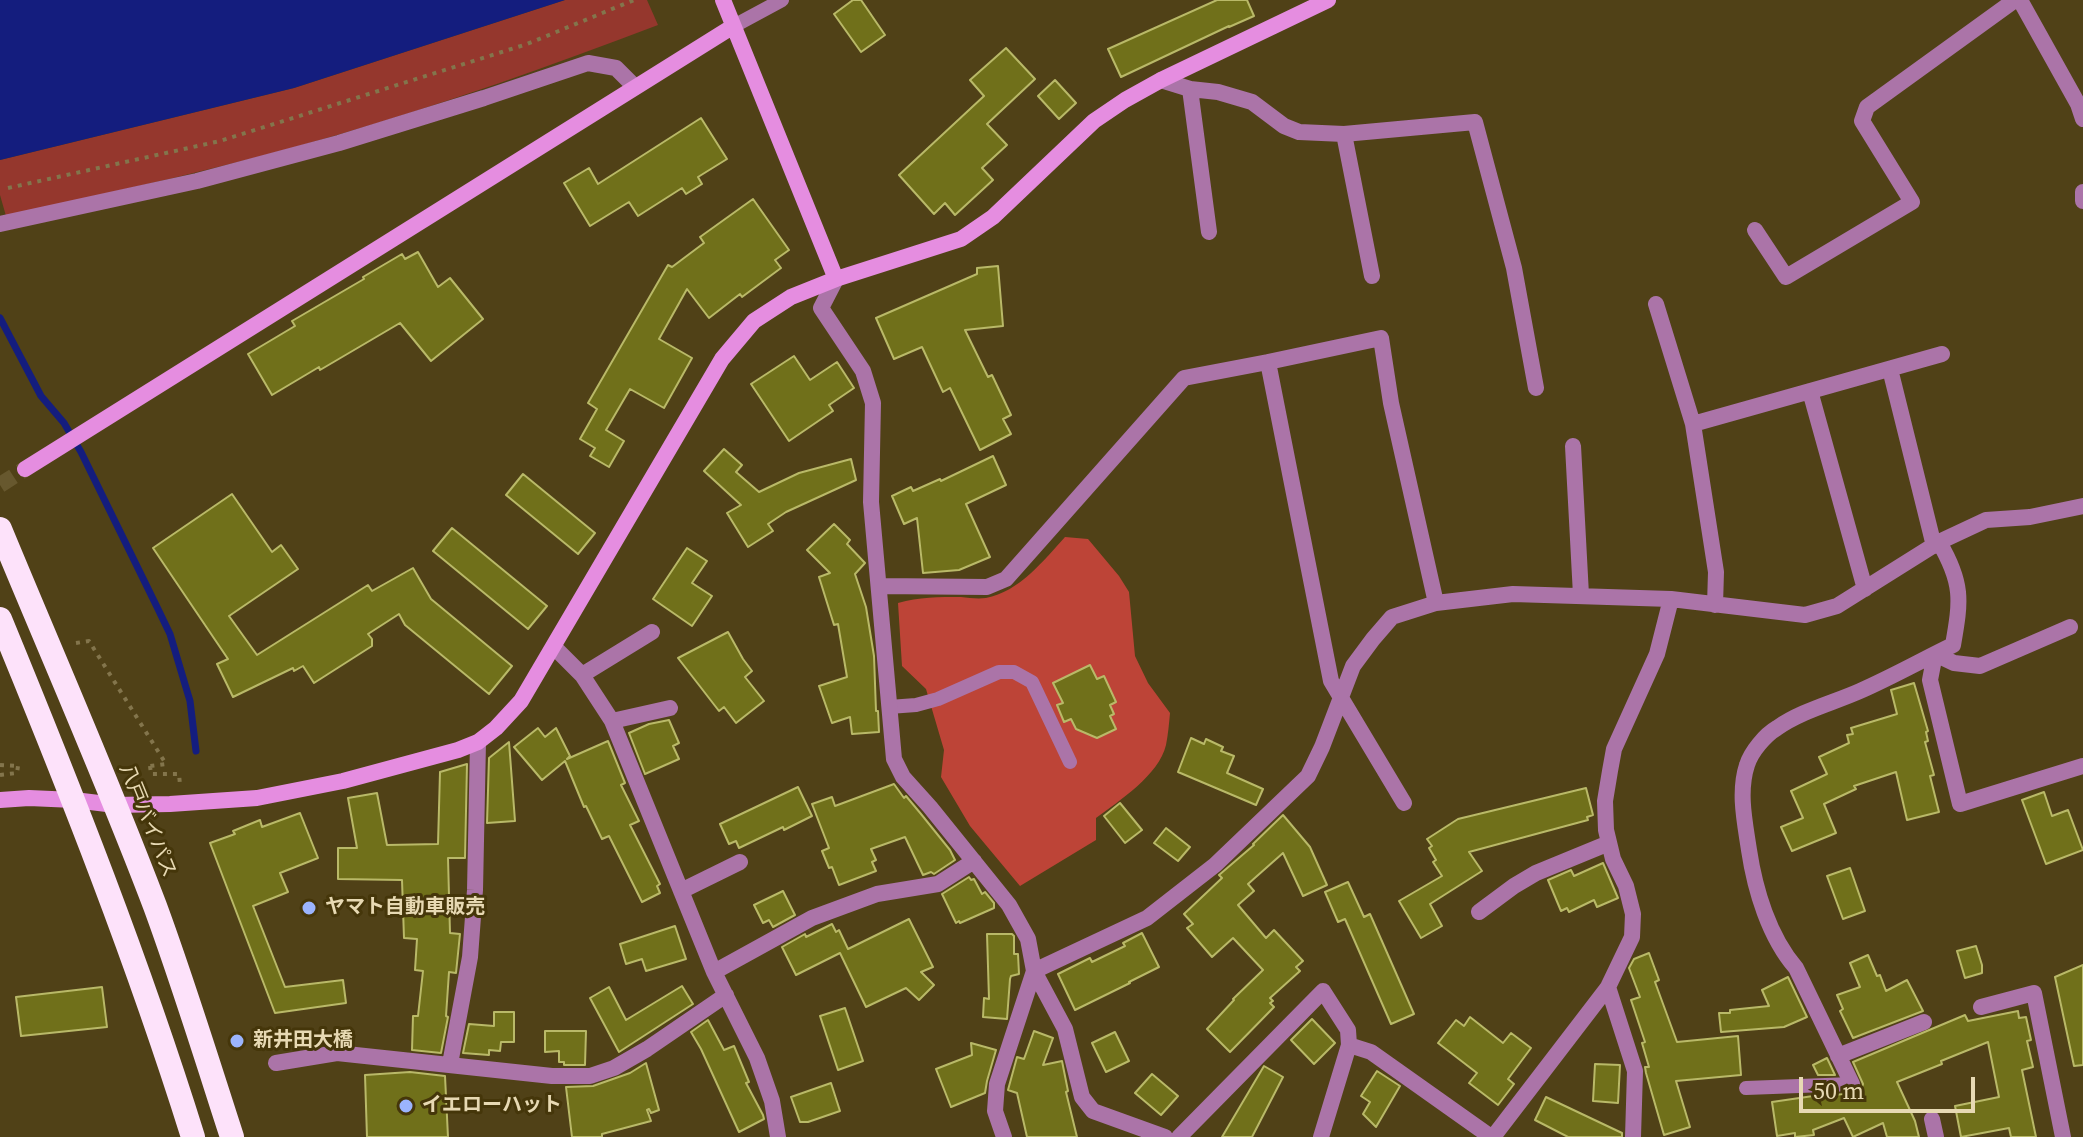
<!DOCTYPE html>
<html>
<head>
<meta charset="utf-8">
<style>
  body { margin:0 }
  #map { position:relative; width:2083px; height:1137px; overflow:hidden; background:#504117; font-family:"Source Serif 4",serif }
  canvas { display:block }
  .scale { position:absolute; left:1799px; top:1077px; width:176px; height:36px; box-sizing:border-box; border:4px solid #e7d9b3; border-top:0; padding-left:10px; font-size:24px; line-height:28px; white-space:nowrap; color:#e7d9b3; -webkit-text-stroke:6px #45360a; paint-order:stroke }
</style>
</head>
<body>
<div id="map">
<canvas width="2083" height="1137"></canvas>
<div class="scale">50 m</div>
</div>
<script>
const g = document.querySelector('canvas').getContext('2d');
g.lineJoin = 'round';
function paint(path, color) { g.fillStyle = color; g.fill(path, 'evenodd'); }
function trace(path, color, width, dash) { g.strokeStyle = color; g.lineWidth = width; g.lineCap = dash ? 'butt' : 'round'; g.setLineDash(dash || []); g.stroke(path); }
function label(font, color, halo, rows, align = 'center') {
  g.font = font + ' "Source Serif 4","Noto Sans JP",serif'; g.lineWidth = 6; g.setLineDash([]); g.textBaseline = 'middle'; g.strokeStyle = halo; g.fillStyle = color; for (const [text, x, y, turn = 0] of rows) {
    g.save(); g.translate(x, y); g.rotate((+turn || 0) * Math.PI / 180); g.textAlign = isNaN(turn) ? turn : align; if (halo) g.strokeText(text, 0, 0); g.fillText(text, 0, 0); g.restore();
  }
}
paint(new Path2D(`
  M565,0h82l11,25c-106,40 -213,79 -321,110 -109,32 -220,56 -331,81l-6,-21v-35l294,-72z`), '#95372d');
paint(new Path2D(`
  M1065,537l23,2 31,37 10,16 6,64 13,27 22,30c-1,11 -2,22 -4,32 -7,30 -47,56 -70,73v22l-76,46 -50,-60 -29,-49 3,-27 -18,-61 -24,-23 -4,-63c21,-6 41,-6 63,-6 8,1 17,2 25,1 33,-6 58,-38 79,-61z`), '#bd4437');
paint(new Path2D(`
  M0,0h565l-271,88 -294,72z`), '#141d7e');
trace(new Path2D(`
  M0,318l41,78 23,27 17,29 76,155 13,27 20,67 6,50`), '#141d7e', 7);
const building = new Path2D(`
  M853,0h8l24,35 -24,17 -27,-38z
  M1217,0h30l7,16 -25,11v-1l-108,51 -13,-28z
  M1006,48l29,31 -48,45 20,21 -25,23 11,12 -38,35 -10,-12 -11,11 -35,-39 85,-79 -14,-16z
  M1055,80l21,23 -17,16 -21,-23z
  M701,118l26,41 -29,18 4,7 -16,10 -4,-6 -44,28 -9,-14 -39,24 -26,-43 25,-15 9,16z
  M753,199l36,51 -14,10 6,8 -39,29 -2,-3 -31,24 -22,-29 -28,50 33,19 -28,50 -34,-19 -24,41 18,11 -15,26 -19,-11 5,-8 -15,-9 17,-30 -9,-6 80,-138 4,2 32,-24 -4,-6z
  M418,252l20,35 12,-9 33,41 -52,42 -31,-38 -80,47 -1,-3 -47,28 -24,-41 47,-28 -3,-5 72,-42 -1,-2 39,-23 3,5z
  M998,266l5,60 -38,4 23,47 4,-2 19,40 -8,4 8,15 -31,16 -30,-62 -7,4 -21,-45 -28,12 -18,-41 101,-44v-6z
  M794,356l16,24 27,-18 17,26 -25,17 4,6 -44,30 -38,-57z
  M724,449l18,16 -6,7 23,20 40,-19 52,-14 5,21 -70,32 -18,12 5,7 -25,16 -21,-34 14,-8 -37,-34z
  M993,456l13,29 -40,19 24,53 -31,13 -36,3 -6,-55 -13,6 -12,-28 19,-9 2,4 27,-12 1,2z
  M523,474l72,59 -17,21 -72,-59z
  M232,494l40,58 9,-7 17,24 -69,47 28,39 111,-70 4,6 41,-23 18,31 81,67 -23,28 -84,-69 -6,-11 -31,20 4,5v7l-58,37 -11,-17 -9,5 -1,-3 -60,29 -16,-33 11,-5 -75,-111z
  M834,524l16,16 -3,4 18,19 -10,11 11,33 8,49 2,55h2l1,21 -27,2 -2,-17 -18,6 -13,-37 28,-9 -9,-53 -4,1 -15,-48 11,-4 -23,-23z
  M452,528l95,78 -19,23 -95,-78z
  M687,548l20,13 -15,22 20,13 -20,30 -39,-27z
  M728,632l15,27 9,12 -7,6 19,24 -28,22 -12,-16 -5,4 -41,-53z
  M1090,665l7,14 7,-3 12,26 -6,3 4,9 -4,2 6,13 -19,9 -21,-9 -5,-10 -7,3 -7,-17 6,-2 -10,-20z
  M1914,683l14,48 -2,1 2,9 -3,1 9,33 -4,1 9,36 -32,8 -11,-48 -42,14 2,3 -32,15 12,29 -44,18 -11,-24 22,-9 -12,-27 36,-17 -8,-17 30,-14 -2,-8 6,-1 -2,-6 46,-14 -6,-24z
  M669,720l10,23 -6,3 6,13 -34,15 -16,-41 20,-9z
  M538,728l7,9 11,-9 14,28 -3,3 41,-18 17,42 -4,2 18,36 -9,4 30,59 -3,2 3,7 -18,9 -33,-66 -7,3 -16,-33 -2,1 -19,-46 -23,19 -28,-33z
  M1191,738l13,6 2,-5 17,8 -2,4 13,5 -7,17 36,16 -7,16 -78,-33z
  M509,742l6,79 -28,2 2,-65z
  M467,764l-2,94h-17l2,75 10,1 -4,39 -7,-1 -3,44 2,1 -7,36 -29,-3 1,-34h5l5,-45 -8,-1 2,-31 -13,-1 -2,-58 -64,-1v-31h19l-9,-50 29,-5 10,52 51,-1 2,-72z
  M894,784l10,14 2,-2 15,18 29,36 5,10 -21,14 -3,-2 -8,3 -18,-38 -34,12 5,11 -4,2 4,9 -37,14 -7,-18 -3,1 -7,-17 7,-3 -17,-44 20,-7 3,9z
  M798,787l14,29 -28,14 -1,-3 -44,21 -3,-7 -7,3 -9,-20z
  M1586,788l7,27 -6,2 1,3 -119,32 13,19 -52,33 12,22 -21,12 -22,-37 43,-25 -9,-14 3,-2 -7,-12 3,-2 -5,-7 31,-20z
  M2044,792l8,24 16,-6 15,40 -37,14 -24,-64z
  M1120,803l22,27 -17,13 -21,-27z
  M300,813l18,45 -38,15 8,19 -35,14 32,81 58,-7 3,23 -71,10 -65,-170 25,-9 -2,-3 27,-11 2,7z
  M1283,815l27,32 17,38 -24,11 -20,-43 -35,31 6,7 -16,14 28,33 8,-8 29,31 -7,6 4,4 -30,27 3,3 -3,2 4,4 -44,45 -23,-23 27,-29 -1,-1 30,-29 -30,-32 -21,19 -25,-29 6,-4 -9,-10 38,-36 -3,-3 35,-30 -1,-1z
  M1166,828l24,19 -12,14 -24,-18z
  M1603,863l15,35 -21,9 -3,-7 -25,12 -2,-4 -6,3 -13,-31 23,-10 3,6z
  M1850,868l15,43 -22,8 -16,-43z
  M969,877l2,3 3,-1 8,15 3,-2 9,11v5l-34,15 -1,-2 -3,2 -14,-29z
  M1348,882l16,35 6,-3 44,100 -23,10 -46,-105 -7,3 -13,-30z
  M783,891l12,24 -22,12 -4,-7 -6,3 -9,-18z
  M909,919l24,48 -12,5 13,13 -15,15 -13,-12 -40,19 -26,-54 -44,22 -14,-28 23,-13 1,3 26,-13 4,8 3,-2 9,19z
  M675,926l11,33 -40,12 -4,-12 -16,5 -6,-20z
  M1142,933l17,34 -30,15 1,1 -55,27 -17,-36 32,-16 2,4 33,-16 -2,-3z
  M987,934h25l2,2v18h4l1,20 -8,2 -1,3 -3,40 -24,-2 1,-19 5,1z
  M1976,946l6,19v8l-17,5 -8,-27z
  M1649,953l10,27 -4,2 22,60 61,-6 3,39 -65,6 14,46 -26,8 -18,-62 -1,-6h4l-7,-24 3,-1 -14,-42 9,-3 -11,-29 5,-9z
  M1868,955l9,21 3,-1 6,16 21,-11 16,31 -70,27 -13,-27 3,-2 -6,-14 23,-8 -10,-24z
  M2083,965v100l-9,1 -19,-89z
  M1788,977l19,40 -23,10 -63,5 -2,-19h11v-3l39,-4 -7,-16z
  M682,986l11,18 -74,48 -29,-54 19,-11 17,33z
  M102,987l5,40 -86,9 -5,-39z
  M845,1008l18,53 -25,9 -18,-54z
  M2018,1011l1,7 7,-1 5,23 -4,1 6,26 -11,3 14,67h-25l-2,-9 -48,9 -6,-31 44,-9 -11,-55 -47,19 1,3 -45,18 18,39 4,16h-32l-4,-14 -30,14 -9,-19 -31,12 1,5 -19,2v-4l-18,3 -5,-34 48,-7 36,-1 5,-3 2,-7 -10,-22 112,-47 3,6z
  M494,1012h20v30h-13l-1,9 -11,-1v5l-26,-2 6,-29 25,2z
  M1470,1017l33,26 8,-10 20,15 -23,31 6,5 -16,21 -29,-22 8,-10 -39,-30 18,-23 8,6z
  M1312,1019l23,24 -21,21 -23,-24z
  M708,1020l16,30 10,-4 15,36 -3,1 17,32 1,4 -25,13 -38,-83 -10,-17z
  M545,1031h41l-1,34h-21v-3h-5v-11l-14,1z
  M1034,1031l19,7 -10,27 19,-4 6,30 -2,1 11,45h-50l-10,-44 -9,-3 9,-33 7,2z
  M1115,1032l14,29 -23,11 -14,-29z
  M971,1043l25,7 -9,31 -2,12 -34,14 -15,-38 36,-14z
  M1827,1058l8,17h-17l-5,-10z
  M646,1063l13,47 -8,3 -2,-4 -2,1 4,11 -49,13v3h-30l-6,-50 27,-1 37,-13z
  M1595,1064l25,1 -2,38 -25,-2z
  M1264,1066l19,11 -31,60h-30z
  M1377,1071l23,15 -24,41 -13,-13 7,-12 -9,-6z
  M410,1072l35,4 3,61h-81l-2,-62z
  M1152,1074l26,22 -17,19 -26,-22z
  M831,1083l9,28 -32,11h-8l-9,-25z
  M1546,1097l76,36v4h-54l-33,-17z`);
paint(building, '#70701a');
trace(building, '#b9b968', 2);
trace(new Path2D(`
  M0,485l25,-16`), '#67582e', 16, [16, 8]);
trace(new Path2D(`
  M8,188l212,-47 307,-97 107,-44
  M76,643l13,-2 77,123 -16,2
  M0,765l18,1
  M150,766l1,8h28l1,11
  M0,775l17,-2 1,-7`), '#83754c', 4, [4, 6]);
trace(new Path2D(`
  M732,27l50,-27
  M889,707l27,-2 22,-6 61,-27h15l18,10 38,80
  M1746,1088l106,-4`), '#ab74a8', 14);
trace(new Path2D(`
  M2020,0l58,104 5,15
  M1161,80l29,9 28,3 34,10 32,24 15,6 45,2 131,-12 39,146 22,120
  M1190,89l19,143
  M1344,134l28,142
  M2083,192v9
  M0,224l197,-43 142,-38 145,-45 104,-35 28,5 19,19
  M1755,230l31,47 126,-75 -50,-81 5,-14 148,-107
  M836,279l-15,29 42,63 10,32 -2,99 23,257 9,18 27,30 79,98 19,34 6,32 31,58 17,68 11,14 72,26
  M1656,304l37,120 23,148 -1,33
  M1268,362l113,-24 10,65 45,200
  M1890,369l44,177
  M1810,391l55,198
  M1693,424l249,-70
  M1573,446l8,149
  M879,586l108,1 19,-8 178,-201 84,-16 63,319 73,122
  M2070,627l-90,39 -26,-3 -19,-9 -5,26 30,124 123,-38
  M554,647l28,28 30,46 102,251 43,86 15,43 6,36
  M582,675l70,-43
  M612,721l58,-13
  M681,891l59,-29
  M1479,912l35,-26 22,-13 73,-30
  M714,972l98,-54 65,-24 61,-10 36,-23
  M1608,987l24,-50 1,-23 -7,-28 -13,-27 -7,-29 -1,-29 5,-30 4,-22 43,-95 14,-55
  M1981,1007l53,-14 29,144
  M1838,1056l86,-34
  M276,1063l61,-10 215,23h38l24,-8 33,-19 79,-54
  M450,1064l20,-107 5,-67 3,-148
  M1852,1084l-56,-116c-27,-31 -41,-78 -47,-118 -4,-27 -11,-58 -2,-85 4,-13 18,-30 30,-37 24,-17 56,-25 83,-37 32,-14 62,-31 93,-46 8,-45 10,-62 -14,-103
  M1932,1119l4,18
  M1004,1137l-9,-26 2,-27 37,-113 113,-53 68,-53 93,-89 14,-29 31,-81 20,-27 19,-22 44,-14 77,-9 158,5 134,16 32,-9 102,-64 47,-22 44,-3 53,-11
  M1179,1137l144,-146 25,39 1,15
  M1321,1137l28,-92 22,7 120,85
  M1493,1137l115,-150 27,84 -2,66`), '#ab74a8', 16);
trace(new Path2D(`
  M723,0l113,279
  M25,469l707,-442
  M0,800l29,-2 45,2 41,5 55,-1 87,-6 86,-17 115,-31 20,-8 18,-14 25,-27 201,-342 32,-38 37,-24 45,-18 125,-40 32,-22 101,-96 31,-21 36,-20 167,-80`), '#e58de0', 16);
trace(new Path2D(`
  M0,529c52,126 107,250 155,377 28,76 52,154 77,231
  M0,619c70,170 138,342 193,518`), '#fde2fa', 24);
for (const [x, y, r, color] of [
  [309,908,8,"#9bb4fd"],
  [237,1041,8,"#9bb4fd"],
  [406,1106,8,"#9bb4fd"]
]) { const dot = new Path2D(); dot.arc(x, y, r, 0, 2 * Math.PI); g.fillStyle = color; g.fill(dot); trace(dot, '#45360a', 3); }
label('20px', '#e7d9b3', '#45360a', [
  ["八戸バイパス",147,821,68]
]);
label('bold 20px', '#e7d9b3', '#45360a', [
  ["ヤマト自動車販売",325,908],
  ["新井田大橋",253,1041],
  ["イエローハット",422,1106]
], 'left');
</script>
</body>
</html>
